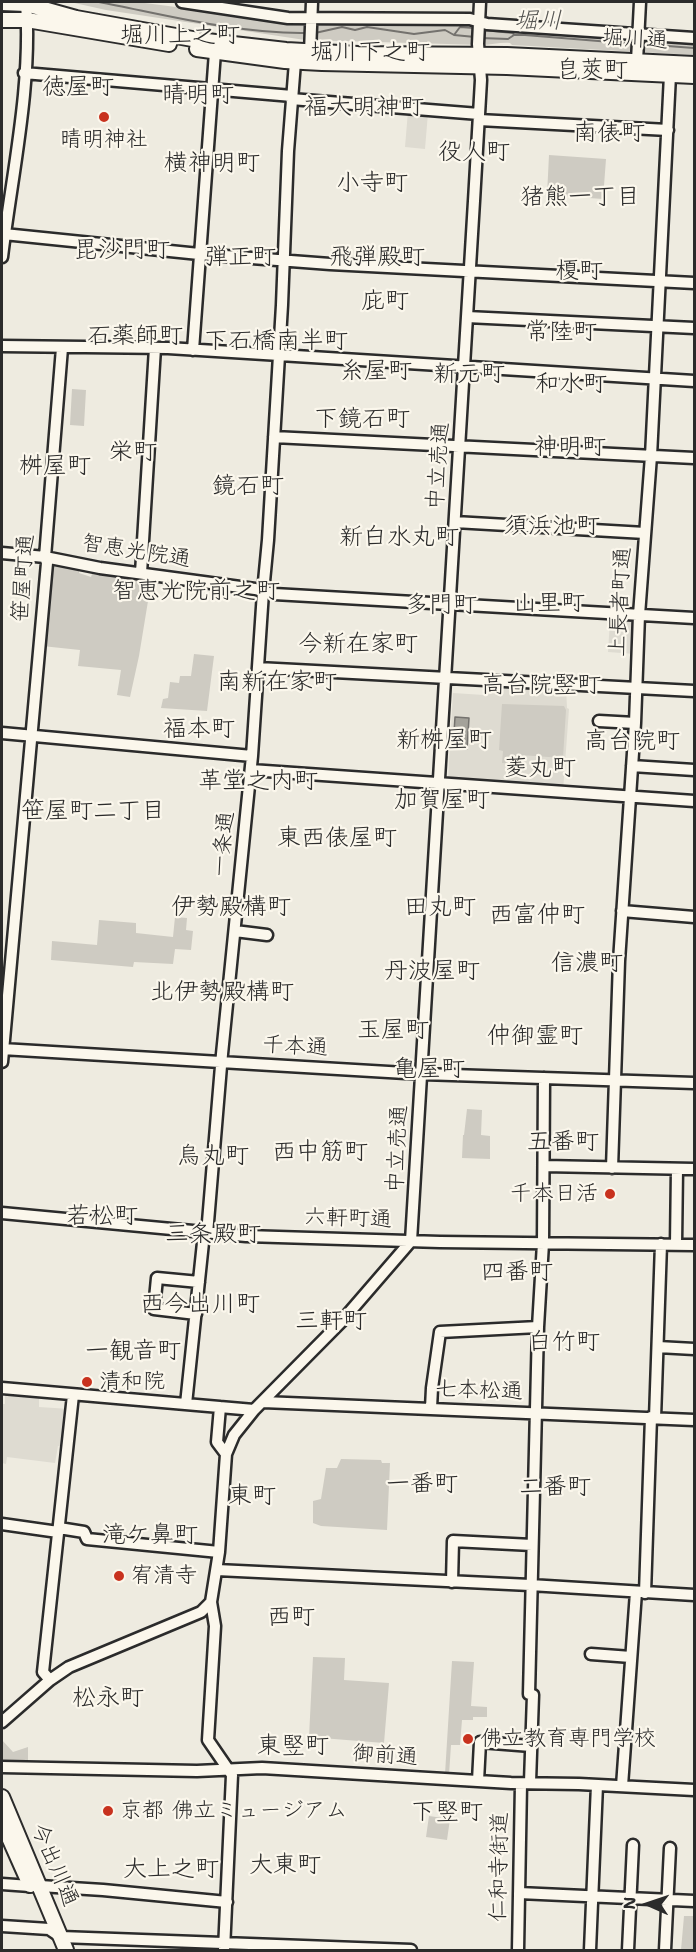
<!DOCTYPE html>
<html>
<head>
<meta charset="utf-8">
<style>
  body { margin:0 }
  #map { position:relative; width:696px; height:1952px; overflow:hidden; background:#eeebe0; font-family:"Shantell Sans",sans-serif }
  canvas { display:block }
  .frame { position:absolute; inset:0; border:3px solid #2b2b2b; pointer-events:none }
  .north { position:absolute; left:618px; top:1874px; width:60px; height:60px; -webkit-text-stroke:4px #fbf7ec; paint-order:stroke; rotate:273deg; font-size:16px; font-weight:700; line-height:24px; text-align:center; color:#2b2b2b }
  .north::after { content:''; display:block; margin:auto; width:21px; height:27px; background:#2b2b2b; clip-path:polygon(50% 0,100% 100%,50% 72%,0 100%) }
</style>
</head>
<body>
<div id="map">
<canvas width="696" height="1952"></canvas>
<div class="frame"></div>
<div class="north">N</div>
</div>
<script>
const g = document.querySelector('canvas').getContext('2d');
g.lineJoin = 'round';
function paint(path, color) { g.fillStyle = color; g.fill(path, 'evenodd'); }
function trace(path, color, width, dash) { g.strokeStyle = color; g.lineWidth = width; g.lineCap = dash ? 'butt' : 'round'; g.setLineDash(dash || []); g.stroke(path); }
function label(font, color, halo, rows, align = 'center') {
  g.font = font + ' "Shantell Sans","Klee One",sans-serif'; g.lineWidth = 4.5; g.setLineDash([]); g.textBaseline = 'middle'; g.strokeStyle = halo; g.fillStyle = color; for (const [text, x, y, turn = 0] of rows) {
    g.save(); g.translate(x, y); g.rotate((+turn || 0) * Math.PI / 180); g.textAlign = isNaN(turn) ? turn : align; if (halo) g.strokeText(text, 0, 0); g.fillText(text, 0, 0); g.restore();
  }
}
paint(new Path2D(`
  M408,111l20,2 -3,36 -20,-2z
  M610,620l24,1 1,33 -27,-2z
  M485,681l81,6 1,21 2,1 -6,82 -115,-11 5,-87 31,2z
  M5,1394l34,4v9l31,2 -3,38 -9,-1 -3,17 -48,-6 -1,7 -4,-1v-59h3z`), '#dedbd1');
paint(new Path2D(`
  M70,2h67l179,23 6,-4 152,5 16,1 6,3 198,11v14l-182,-10 -2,-2c-10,-1 -18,2 -27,2l-178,-5 -199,-30z
  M549,155l57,4 -3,40 -56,-4z
  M72,389l14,1 -2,36 -14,-1z
  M52,564l27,7v2l12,4 1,-3 64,8 -1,14 -6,-1 -10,61 -9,41 -13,-2 4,-25 -43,-4 2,-16 -38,-4 5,-24z
  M194,654l20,2 -7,55 -46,-3 2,-9 5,-1 2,-16 9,1 1,-7h11z
  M502,704l62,2 2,4 -3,48 -43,-3 -1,9 -17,-1 1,-12 -4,-1z
  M175,917l12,1 -1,12 7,1 -2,19 -16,-1 -2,15 -39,-2 -1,5 -82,-7 1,-19 45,4 2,-25 37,3v10l37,4z
  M467,1109l15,1 -1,25 9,1v23l-28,-1 1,-23h1z
  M341,1459l40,1 1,3h8l-3,67 -66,-4 -8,-3v-22l8,-2 5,-31h11z
  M313,1657l32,1 -1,22 45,3 -5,60 -75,-6z
  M452,1661l22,1 -3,44 16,1v10h-14v3h-11l-2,25h-9l-2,30 -4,-1z
  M2,1740l11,12 15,-5v15l-24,1 -2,-4z
  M429,1816l21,3 -3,21 -21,-3z
  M684,1916h10v34h-13z`), '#cecbc2');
const water = new Path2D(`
  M455,717l14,1 -2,31 -14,-1z`);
paint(water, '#a4a29a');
trace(water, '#74726e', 1.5);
trace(new Path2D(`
  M99,2c67,13 139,32 207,31
  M483,30l30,3 1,2
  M315,33l27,-6 13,3 12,-3 47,7 31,-4 9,5 21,2
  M454,35l6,-8 14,1
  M481,38l27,1 6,-4h11l110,9
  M641,44l53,4`), '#74726e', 2);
const minor = new Path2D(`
  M182,2l106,16 182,1 17,5 207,14
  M310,52l2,-50
  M637,61l3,-59
  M24,73l268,23
  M291,99l188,15
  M479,120l189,10
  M4,234l195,20 131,10 364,19
  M2,257c10,-84 30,-170 24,-255
  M467,317l227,11
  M2,346l166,2 526,33
  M193,350l22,-298
  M274,437l420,21
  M455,522l190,11
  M2,553l43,4 55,11 155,21 19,5 420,24
  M141,573l14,-225
  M258,668l436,23
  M599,721l36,2
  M2,733l250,23
  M632,766l62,4
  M251,770l443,31
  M622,911l72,6
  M235,931l32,4
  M2,1049l420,25 272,9
  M2,1062l45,-499 -2,-6 17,-209
  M544,1166l150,3
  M612,1168l7,-207 16,-238 4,-108 12,-159 19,-381
  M2,1213l244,23 194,6 254,3
  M207,1234l15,-180 30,-298 11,-164 5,-52 14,-235 6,-154 7,-89
  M676,1244l1,-75
  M196,1314l-42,-5 3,-31 42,4
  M658,1347l36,2
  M2,1388l252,22
  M263,1402l431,18
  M186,1404l18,-171
  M220,1407l-3,35 9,12
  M431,1408l1,-20 8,-56 98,-5
  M655,1418l6,-174
  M2,1524l56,8
  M59,1528l25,4 3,7 132,13
  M217,1570l313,15 164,10
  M452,1582l1,-41 79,4
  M645,1593l6,-176
  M591,1654l40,3
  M50,1680l-7,-8 30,-277
  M2,1722l48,-42 19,-13 132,-55 10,-10
  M2,1767l195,4 65,-3 249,15 68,1 115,6
  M478,1781l2,-39 51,4
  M530,1782l3,-87 -4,-1 9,-367 5,-84 1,-165
  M622,1786l14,-194
  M2,1884l28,2
  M40,1886l63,4 124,12
  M519,1893l175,8
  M2,1926l47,3 12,8 350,13
  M224,1950l8,-175 -24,-35 7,-114 -4,-24 8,-50 7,-98 8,-19 20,-25 87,-88 70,-81 63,-1040 7,-121 -3,-36 2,-42
  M518,1950l3,-166
  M590,1950l7,-165
  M628,1950l5,-105
  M665,1950l5,-102`);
const major = new Path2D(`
  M2,3l24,1 50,14 122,22 88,10 72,4 149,1 187,9
  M2,20h25l142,24
  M197,49l88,12 37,2 185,4 187,9
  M2,1797l64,153
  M2,1822l28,63`);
trace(minor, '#2b2b2b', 15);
trace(major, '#2b2b2b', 18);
trace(minor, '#fbf7ec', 10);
trace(major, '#fbf7ec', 14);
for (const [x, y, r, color] of [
  [104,117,6,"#c8321e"],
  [610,1194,6,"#c8321e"],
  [87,1382,6,"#c8321e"],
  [119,1576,6,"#c8321e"],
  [468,1739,6,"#c8321e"],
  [108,1811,6,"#c8321e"]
]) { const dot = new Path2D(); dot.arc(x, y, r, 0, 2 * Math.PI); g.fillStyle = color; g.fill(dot); trace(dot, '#fbf7ec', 2); }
label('22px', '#2b2b2b', '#fbf7ec', [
  ["堀川通",635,40,3],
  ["中立売通",439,466,-86],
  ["智恵光院通",136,552,9],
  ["笹屋町通",24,578,-86],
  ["上長者町通",621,602,-87],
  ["一条通",224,844,-84],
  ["千本通",295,1047,3],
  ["中立売通",398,1149,-87],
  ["六軒町通",348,1219,2],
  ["七本松通",479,1391,2],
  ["御前通",385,1756,4],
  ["今出川通",54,1865,67],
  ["仁和寺街道",500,1867,-89]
]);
label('22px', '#2b2b2b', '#fbf7ec', [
  ["晴明神社",104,140,"center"],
  ["千本日活",598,1194,"right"],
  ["清和院",99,1382],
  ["宥清寺",131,1576],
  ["佛立教育専門学校",480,1739],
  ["京都 佛立ミュージアム",120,1811]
], 'left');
label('italic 24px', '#555552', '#fbf7ec', [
  ["堀川",538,22]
]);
label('24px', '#2b2b2b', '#fbf7ec', [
  ["堀川上之町",180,36],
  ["堀川下之町",370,53],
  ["皀莢町",592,71],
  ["徳屋町",78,88],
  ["晴明町",198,96],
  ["福大明神町",364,108],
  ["南俵町",609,134],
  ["役人町",474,153],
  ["横神明町",212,164],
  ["小寺町",372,184],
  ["猪熊一丁目",580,198],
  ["毘沙門町",122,251],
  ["弾正町",240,258],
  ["飛弾殿町",377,258],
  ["榎町",579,272],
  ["庇町",385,302],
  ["常陸町",561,333],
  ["石薬師町",135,337],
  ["下石橋南半町",276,342],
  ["糸屋町",376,372],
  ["新元町",469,375],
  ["和水町",571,385],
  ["下鏡石町",362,420],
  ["神明町",570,448],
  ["栄町",133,453],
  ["桝屋町",55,467],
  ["鏡石町",248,487],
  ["須浜池町",552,527],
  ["新白水丸町",399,538],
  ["智恵光院前之町",196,592],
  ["山里町",549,604],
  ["多門町",441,606],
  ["今新在家町",358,645],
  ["南新在家町",277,683],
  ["高台院竪町",541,686],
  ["福本町",199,730],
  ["新桝屋町",444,741],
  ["高台院町",632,742],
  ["菱丸町",540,769],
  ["革堂之内町",258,782],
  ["加賀屋町",442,801],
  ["笹屋町二丁目",93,812],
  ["東西俵屋町",337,839],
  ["伊勢殿構町",231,908],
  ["田丸町",440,908],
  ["西富仲町",537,916],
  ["信濃町",587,964],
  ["丹波屋町",432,972],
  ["北伊勢殿構町",222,993],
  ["玉屋町",393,1031],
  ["仲御霊町",535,1037],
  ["亀屋町",429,1070],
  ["五番町",563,1143],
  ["西中筋町",320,1153],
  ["烏丸町",213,1157],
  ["若松町",102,1217],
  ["三条殿町",213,1235],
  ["四番町",517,1273],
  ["西今出川町",200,1305],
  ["三軒町",331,1322],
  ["白竹町",564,1343],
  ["一観音町",133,1352],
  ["一番町",422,1485],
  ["二番町",555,1488],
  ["東町",252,1497],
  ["滝ケ鼻町",150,1536],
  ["西町",291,1618],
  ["松永町",108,1699],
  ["東竪町",293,1747],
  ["下竪町",447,1813],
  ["大東町",285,1866],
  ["大上之町",171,1870]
]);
</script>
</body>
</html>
